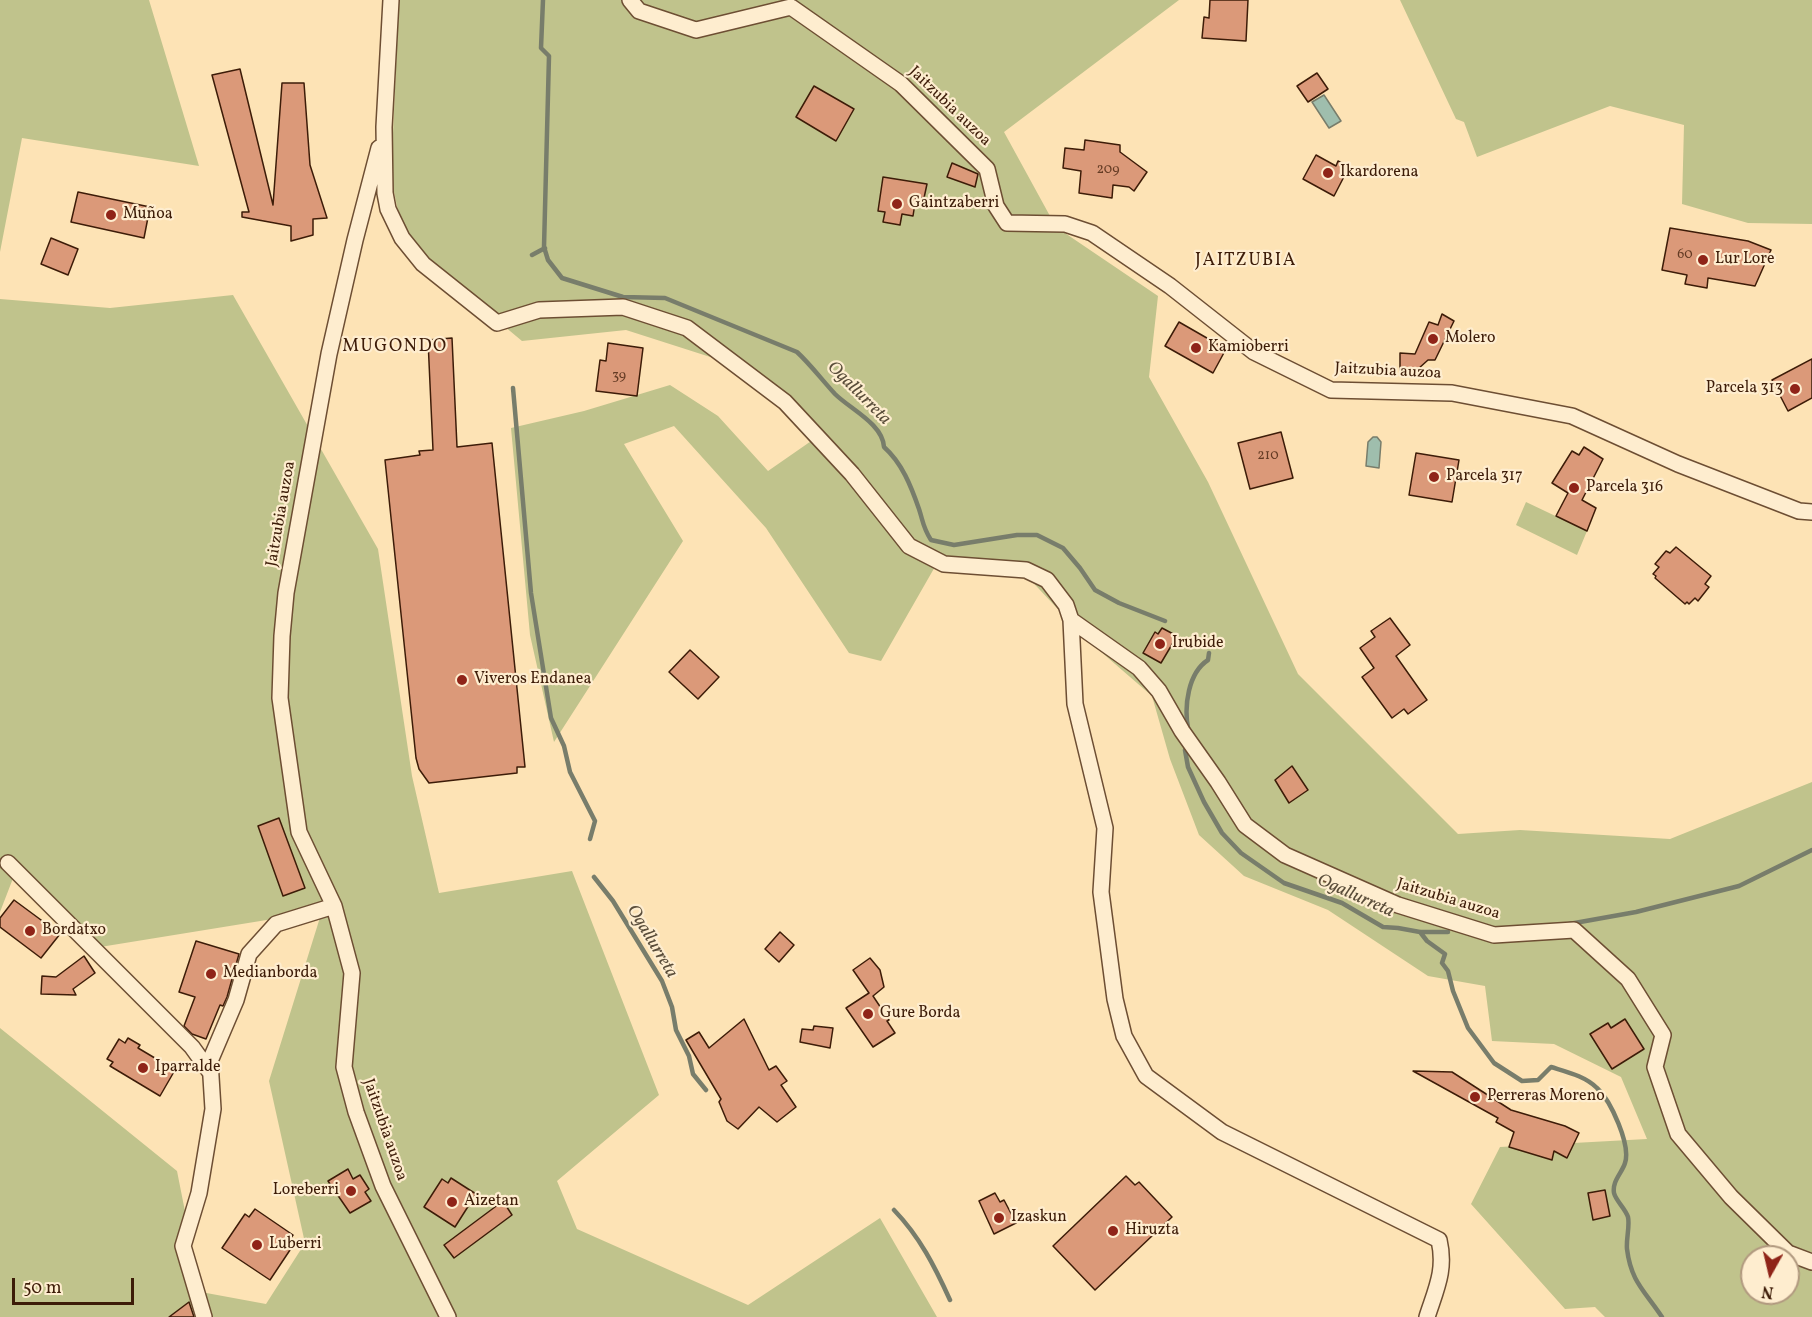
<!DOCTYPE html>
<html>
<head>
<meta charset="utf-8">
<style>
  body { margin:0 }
  #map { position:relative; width:1812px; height:1317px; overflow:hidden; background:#fde3b5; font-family:Vollkorn,serif }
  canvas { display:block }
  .north { position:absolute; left:1740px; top:1245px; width:60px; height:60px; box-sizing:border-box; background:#feedcf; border:2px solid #b1997f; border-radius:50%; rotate:188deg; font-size:16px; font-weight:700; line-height:24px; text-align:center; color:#3d1c08 }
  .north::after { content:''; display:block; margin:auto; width:21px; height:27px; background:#8f2418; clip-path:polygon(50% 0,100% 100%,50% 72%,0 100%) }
  .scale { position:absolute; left:12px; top:1278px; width:122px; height:27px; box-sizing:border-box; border:3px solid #3d1c08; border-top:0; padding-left:8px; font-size:18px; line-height:21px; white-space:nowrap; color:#3d1c08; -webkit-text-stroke:4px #feedcf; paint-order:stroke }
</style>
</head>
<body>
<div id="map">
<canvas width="1812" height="1317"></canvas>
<div class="north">N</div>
<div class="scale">50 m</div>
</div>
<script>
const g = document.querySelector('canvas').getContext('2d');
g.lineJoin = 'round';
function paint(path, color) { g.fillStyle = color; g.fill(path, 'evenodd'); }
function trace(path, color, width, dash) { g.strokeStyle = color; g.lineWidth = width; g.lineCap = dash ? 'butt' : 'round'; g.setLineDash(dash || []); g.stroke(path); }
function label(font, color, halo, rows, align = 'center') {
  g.font = font + ' Vollkorn,serif'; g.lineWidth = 4.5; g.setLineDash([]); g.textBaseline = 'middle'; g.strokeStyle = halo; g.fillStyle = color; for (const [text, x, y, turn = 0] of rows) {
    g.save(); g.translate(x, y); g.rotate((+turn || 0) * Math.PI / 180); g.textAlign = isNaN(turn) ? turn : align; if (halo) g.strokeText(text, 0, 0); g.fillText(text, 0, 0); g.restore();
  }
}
paint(new Path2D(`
  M0,0h149l50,166 -177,-28 -22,114z
  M399,0h780l-175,132 52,95 102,69 -9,81 59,105 90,192 160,160 62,-4 150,9 142,-57v535h-207l-10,-10 -30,2 -94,-105 29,-57 147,-8 -26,-62 -67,-33 -62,-3 -7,-55 -57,-10 -100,-66 -84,-34 -45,-41 -29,-76 -18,-63 -67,-58 -61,-65 -84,-15 -59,103 -32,-8 -83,-125 -92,-102 -50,18 59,97 -129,201 -24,-107 -19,-207 73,-17 86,-26 48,31 50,55 49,-34 -63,-66 -128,-41 -104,11 -90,-75 -31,-40 -10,-49zM1752,1257h36v36h-36z
  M1400,0h412v224l-64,-1 -66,-19 2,-79 -74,-19 -133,51 -13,-35 -8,-3z
  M233,295l145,254 34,227 27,117 133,-22 87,224 -102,86 20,48 171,76 132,-87 57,99h-937v-289l177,143 24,121 65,12 39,-61 -36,-162 53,-170 -228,37 -77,-80 -17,44v-613l110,9z
  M1526,502l61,29 -10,24 -61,-30z`), '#c0c38c');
const water = new Path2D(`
  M1324,95l17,26 -12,7 -17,-26z
  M1373,437h4l4,5 -2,26 -13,-2 2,-24z`);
paint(water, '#9fbead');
trace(water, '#787d6b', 1.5);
trace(new Path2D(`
  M543,0l-2,48 8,8 -5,191 4,13 14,18 61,19 42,1 132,54c14,13 25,28 38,42 15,15 48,30 49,53 18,16 27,39 35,62 4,12 4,19 12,31l23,5 63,-10h20l26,13 17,20 15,22 24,13 46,18
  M532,255l13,-7
  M513,388l18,205 20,125 13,28 6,26 25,49 -5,18
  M1188,728c-4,-22 0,-55 20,-68l1,-7
  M1185,750l3,17 16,35 18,31 19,20 43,30 58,20 41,24 15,1 22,4 7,9 18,13 -3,9 6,8 5,20 15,37 26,35 28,18 16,-1 13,-13c16,5 34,9 46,21 14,13 34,57 28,75 -3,10 -13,18 -11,30 2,8 11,15 14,24 2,9 -2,22 -1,32 4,33 18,42 35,68
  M594,877l19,24 49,80 10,26 4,23 13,26 4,18 13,16
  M1569,924l67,-12 103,-26 73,-36
  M1421,932h27
  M894,1210c26,27 41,57 56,90`), '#787d6b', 4.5);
const building = new Path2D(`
  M1210,0h38l-2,41 -44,-3 2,-21 5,1z
  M240,69l33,136 9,-122h22l6,82 17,53 -14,1v16l-22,6v-15l-49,-9v-5h7l-37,-137z
  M1317,73l11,16 -20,13 -11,-16z
  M814,86l40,23 -18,32 -40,-24z
  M1085,140l35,5v7l27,20 -13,19 -5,-4 -16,-2 -1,13 -33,-5 2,-22 -18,-3 2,-20 19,2z
  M1316,155l20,11 2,-5 11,6 -15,29 -31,-17z
  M952,163l26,11 -3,13 -28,-10z
  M883,177l44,7 -3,14 -8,-1 -3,19 -11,-2 -2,11 -17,-3 2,-10 -7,-1z
  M78,192l72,15 -6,31 -73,-16z
  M1670,228l78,13 23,9 -16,36 -47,-8 -1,10 -22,-4 2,-9 -25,-5z
  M51,238l27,11 -10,26 -27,-11z
  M1442,314l12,7 -19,39h-7l-10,9 -18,1v-17l15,1 14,-32 9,3z
  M1179,322l47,27 -13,24 -48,-27z
  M452,338l5,109 35,-4 33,324h-8v6l-88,10 -10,-14 -3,-11 -31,-298 35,-5 -1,-4 14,-1 -5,-110z
  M608,343l35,5 -6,48 -41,-5 4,-31 6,1z
  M1812,359v39l-24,13 -16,-31z
  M1281,432l12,46 -43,11 -12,-46z
  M1584,447l19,12 -21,41 14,8 -9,23 -31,-15 12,-23 -16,-10 20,-32 7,4z
  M1416,453l43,7 -7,42 -43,-7z
  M1676,547l35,29 -6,8 4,3 -11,14 -3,-3 -6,6 -2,-2 -2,2 -30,-26 1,-2 -3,-2 6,-7 -4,-3 11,-13 4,2z
  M1390,618l20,27 -14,11 31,44 -19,14 -4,-5 -12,9 -30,-41 12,-9 -14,-20 15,-11 -4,-6z
  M1162,628l15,8 -16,27 -18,-10 12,-21 3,2z
  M690,650l29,27 -21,22 -29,-27z
  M1292,766l16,24 -19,13 -14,-23z
  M279,818l26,70 -22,8 -25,-70z
  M14,900l46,34 -19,24 -41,-31v-9z
  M780,932l14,13 -15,17 -14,-13z
  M196,941l43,13 -12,43 -4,9 -3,-1 -14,34 -14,-5 -8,-8 11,-29 -16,-5z
  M84,956l11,17 -22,16 3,6 -35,-1 1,-18 14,1z
  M870,958l10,12 4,17 -11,9 16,24 -2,1 8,12 -22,14 -27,-39 23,-15 -16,-23z
  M744,1019l25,51 7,-4 11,15 -6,4 15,22 -19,15 -18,-15 -21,22 -11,-8 -8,-19 2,-3 -35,-59 13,-8 10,16z
  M1625,1019l19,30 -32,20 -22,-35 18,-11 3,5z
  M814,1026l19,2 -3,20 -30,-6 2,-13 11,1z
  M128,1038l12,7 -2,3 37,22 -15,26 -50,-30 3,-4 -6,-3 12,-20 6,4z
  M1413,1071l39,1 59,38 54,16 14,7 -12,25 -13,-7 -2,9 -43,-13 5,-15 -18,-10 2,-4z
  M348,1169l5,10 7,-4 9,14 -4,3 6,9 -21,12 -22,-32z
  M1126,1176l9,9 4,-3 33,35 -77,73 -42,-44z
  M451,1178l25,16 -21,33 -31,-20 18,-28 6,4z
  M1605,1190l5,26 -17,4 -5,-27z
  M995,1193l5,9 4,-2 12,23 -22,11 -15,-33z
  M503,1201l9,14 -58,43 -10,-13z
  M255,1209l38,26 -6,9 5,3 -22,33 -48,-32 23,-34 4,3z
  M189,1302l5,15h-25z`);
paint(building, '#db9979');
trace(building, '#3d1c08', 1.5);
const street = new Path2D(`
  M391,0l-7,127 1,66 3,16 14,29 21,26 74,59 42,-13 84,-3 64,21 98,74 67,72 57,72 35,18 82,6 21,10 19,25 5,15 68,48 20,23 23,40 36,51 27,43 40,30 113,50 96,30 80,-5 54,49 35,56 -8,32 23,67 53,63 57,56 24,9
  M630,0l9,11 57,19 95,-23 110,77 86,85 9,37 11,17 58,1 27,9 78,53 84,66 77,38 121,3 120,23 106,48 121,47 13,1
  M379,148l-24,92 -26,114 -43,239 -4,43 -2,62 19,134 35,74 18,67 -8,94 12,45 27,74 65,131
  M1071,620l4,84 30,124 -4,64 14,107 9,37 22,40 76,56 217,108c7,30 -3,49 -12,77
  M8,863l184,184 18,25
  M204,1317l-21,-71 16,-53 14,-84 -3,-48 26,-61 13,-46 27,-30 58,-18`);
trace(street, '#6d4e33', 18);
trace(street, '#feedcf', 15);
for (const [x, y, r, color] of [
  [1328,173,6,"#8f2418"],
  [897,204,6,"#8f2418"],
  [111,215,6,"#8f2418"],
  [1703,260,6,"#8f2418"],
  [1433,339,6,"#8f2418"],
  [1196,348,6,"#8f2418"],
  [1795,389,6,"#8f2418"],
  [1434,477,6,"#8f2418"],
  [1574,488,6,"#8f2418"],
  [1160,644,6,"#8f2418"],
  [462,680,6,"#8f2418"],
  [30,931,6,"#8f2418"],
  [211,974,6,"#8f2418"],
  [868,1014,6,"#8f2418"],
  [143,1068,6,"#8f2418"],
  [1475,1097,6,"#8f2418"],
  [351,1191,6,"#8f2418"],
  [452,1202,6,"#8f2418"],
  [999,1218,6,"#8f2418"],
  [1113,1231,6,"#8f2418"],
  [257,1245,6,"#8f2418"]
]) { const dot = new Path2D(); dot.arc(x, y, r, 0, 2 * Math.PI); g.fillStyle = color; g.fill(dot); trace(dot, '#feedcf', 2); }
label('14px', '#643b24', null, [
  ["209",1108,170],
  ["60",1685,255],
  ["39",619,376],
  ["210",1268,456]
]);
label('16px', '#3d1c08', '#feedcf', [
  ["Jaitzubia auzoa",949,107,44],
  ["Jaitzubia auzoa",1388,372,3],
  ["Jaitzubia auzoa",282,514,-80],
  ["Jaitzubia auzoa",1448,900,17],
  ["Jaitzubia auzoa",384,1130,71]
]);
label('16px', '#3d1c08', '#feedcf', [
  ["Ikardorena",1340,173],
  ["Gaintzaberri",909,204],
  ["Muñoa",123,215],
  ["Lur Lore",1715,260],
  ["Molero",1445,339],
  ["Kamioberri",1208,348],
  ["Parcela 313",1783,389,"right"],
  ["Parcela 317",1446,477],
  ["Parcela 316",1586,488],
  ["Irubide",1172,644],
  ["Viveros Endanea",474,680],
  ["Bordatxo",42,931],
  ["Medianborda",223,974],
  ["Gure Borda",880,1014],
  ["Iparralde",155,1068],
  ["Perreras Moreno",1487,1097],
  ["Loreberri",339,1191,"right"],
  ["Aizetan",464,1202],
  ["Izaskun",1011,1218],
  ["Hiruzta",1125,1231],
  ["Luberri",269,1245]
], 'left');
g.letterSpacing = '1.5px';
label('18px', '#3d1c08', '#feedcf', [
  ["JAITZUBIA",1246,262],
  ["MUGONDO",395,348]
]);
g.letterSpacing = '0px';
label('italic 18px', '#5a4d3a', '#feedcf', [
  ["Ogallurreta",858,394,45],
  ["Ogallurreta",1355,897,24],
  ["Ogallurreta",651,942,59]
]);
</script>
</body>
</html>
